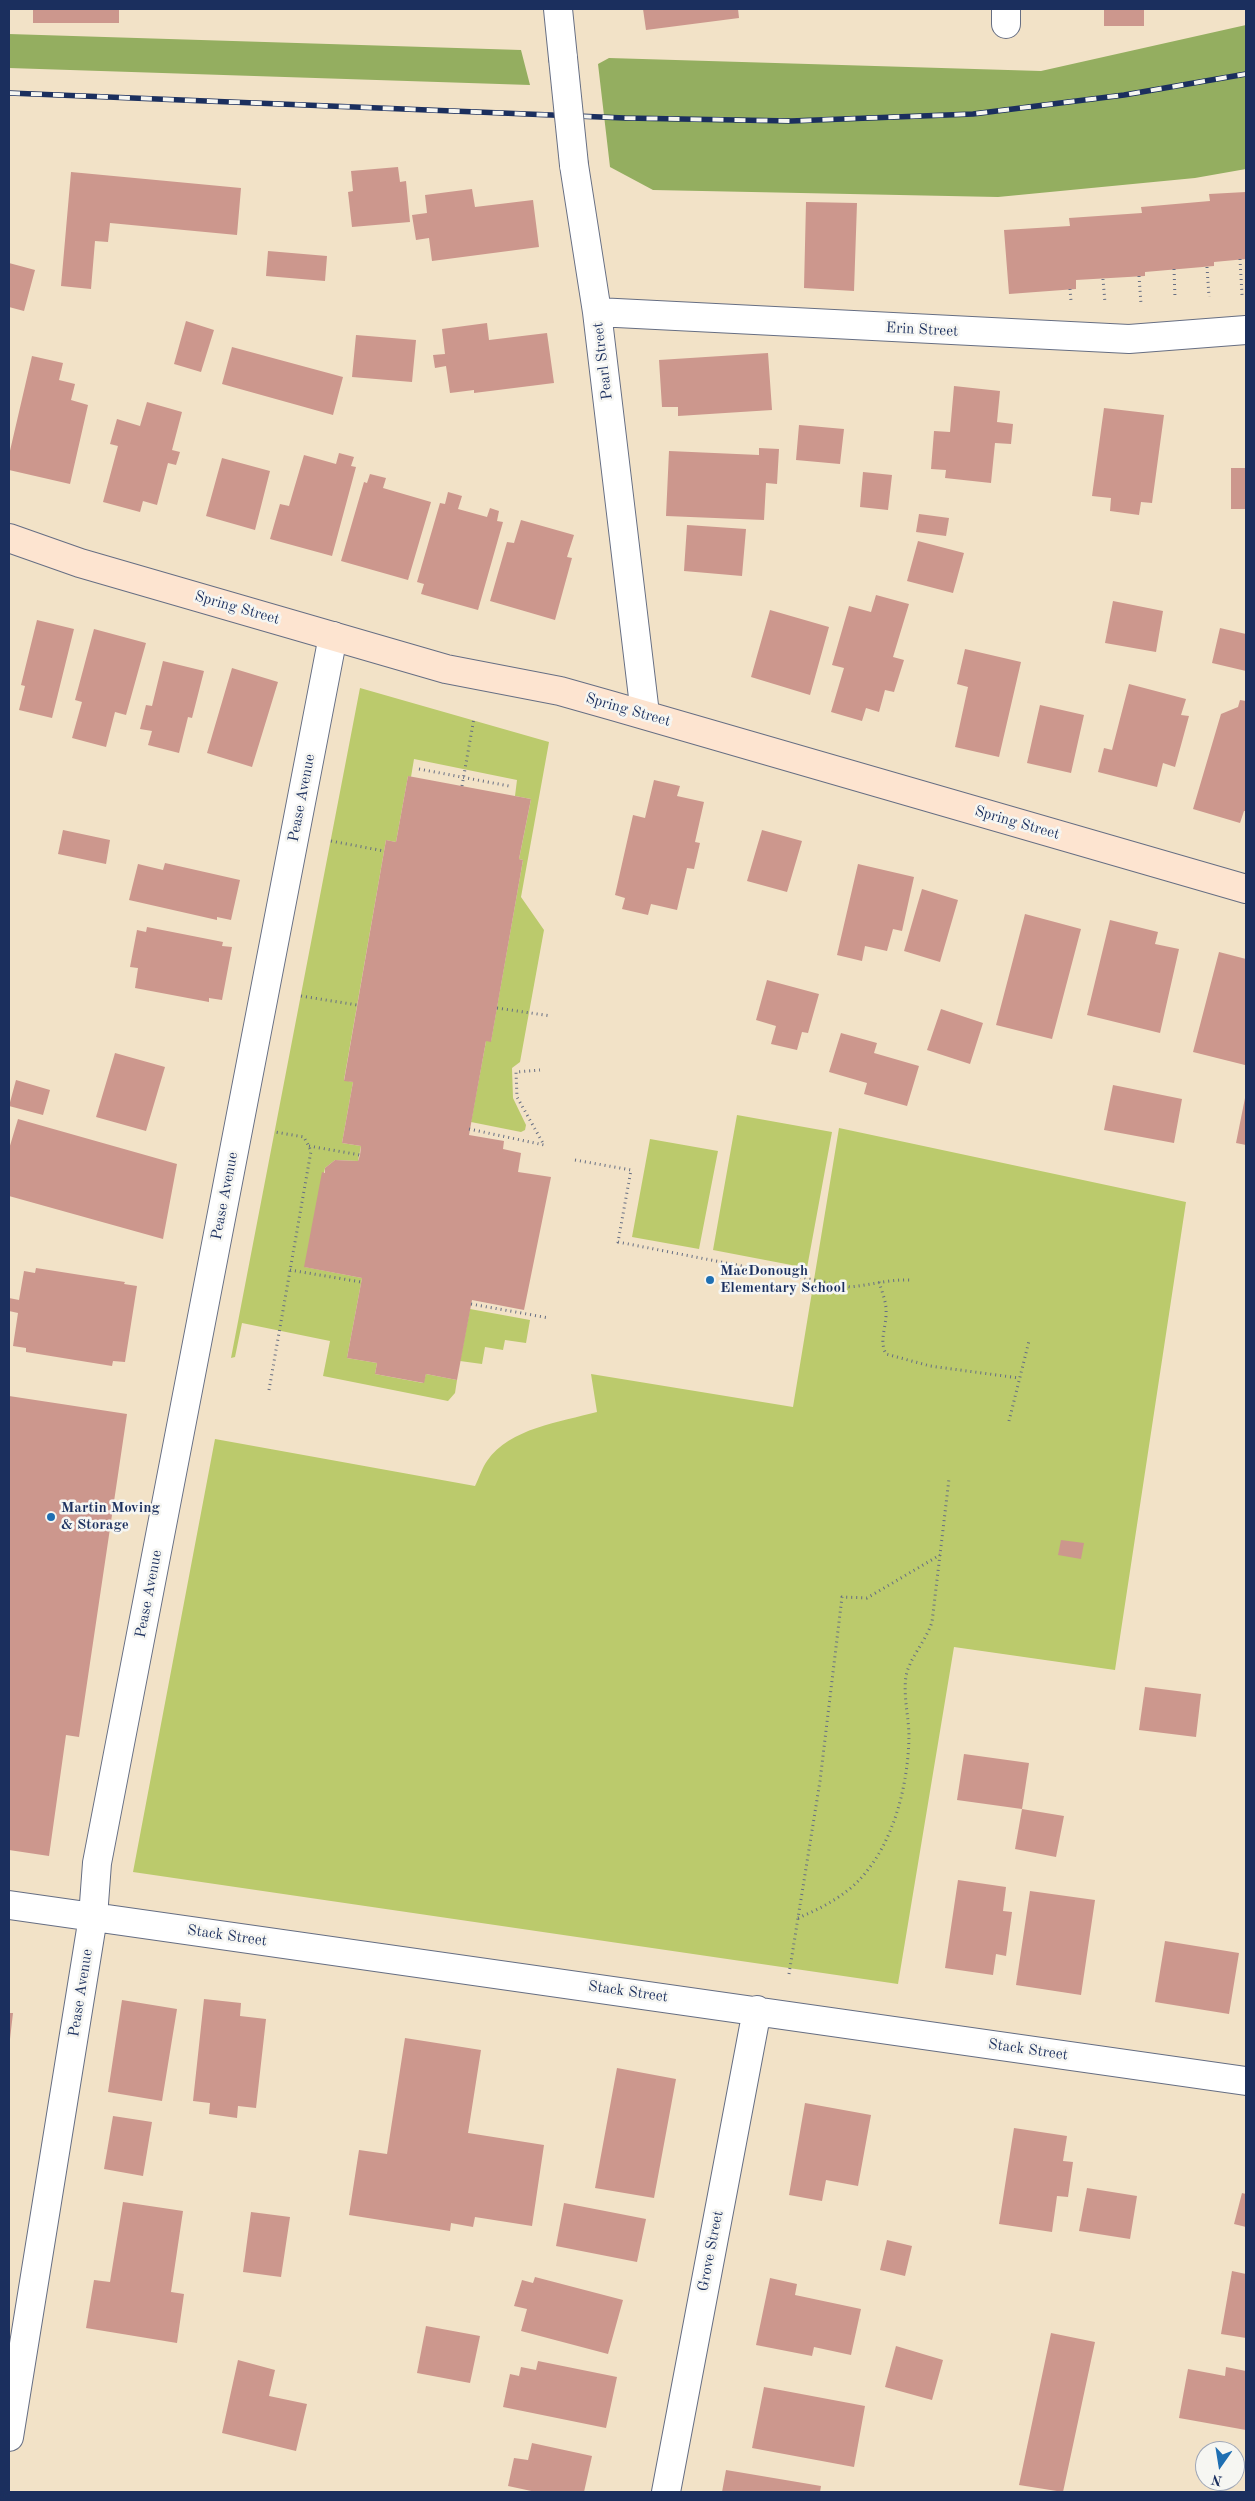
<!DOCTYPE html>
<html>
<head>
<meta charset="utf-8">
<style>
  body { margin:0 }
  #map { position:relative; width:1255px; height:2501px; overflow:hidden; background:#f2e2c7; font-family:"Old Standard TT",serif }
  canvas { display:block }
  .frame { position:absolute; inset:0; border:10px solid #1b2f5e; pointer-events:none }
  .north { position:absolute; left:1195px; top:2441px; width:50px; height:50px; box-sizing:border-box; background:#f6f6f2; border:1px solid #9ea6b7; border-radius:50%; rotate:193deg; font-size:14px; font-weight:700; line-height:20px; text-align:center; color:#1b2f5e }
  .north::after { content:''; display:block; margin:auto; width:18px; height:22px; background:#1f6fb2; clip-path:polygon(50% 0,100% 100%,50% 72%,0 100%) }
</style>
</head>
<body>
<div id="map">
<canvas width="1255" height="2501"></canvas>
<div class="frame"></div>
<div class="north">N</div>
</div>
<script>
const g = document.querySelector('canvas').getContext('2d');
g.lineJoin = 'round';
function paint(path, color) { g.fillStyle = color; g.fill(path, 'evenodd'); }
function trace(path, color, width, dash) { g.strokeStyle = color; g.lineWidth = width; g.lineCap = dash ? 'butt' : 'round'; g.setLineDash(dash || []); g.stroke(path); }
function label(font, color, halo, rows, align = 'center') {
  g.font = font + ' "Old Standard TT",serif'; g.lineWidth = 5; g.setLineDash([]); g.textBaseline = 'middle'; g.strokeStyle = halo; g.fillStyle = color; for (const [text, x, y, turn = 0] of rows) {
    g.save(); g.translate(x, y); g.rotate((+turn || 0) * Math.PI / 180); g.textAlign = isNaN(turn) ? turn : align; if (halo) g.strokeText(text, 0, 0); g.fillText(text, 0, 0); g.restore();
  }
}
paint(new Path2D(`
  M360,688l189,54 -28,155 23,33 -24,132 -8,6 1,30 13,27 -1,5 -4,2 -50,-10 15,-81h5l32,-181 -4,-1 12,-60 -16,-3 2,-16 -103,-21 -3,18 -3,-1 -12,66 -10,-2 -42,240 9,2 -11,61 19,3 -3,15 -23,-1 -10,8 -20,99 57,11 -15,80 30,5 -2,11 48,9 3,-9 31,6 -2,13 -7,8 -125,-25 7,-35 -88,-18 -7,34 -4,1z
  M737,1115l95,17 -25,136 -94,-18z
  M839,1128l347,74 -71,468 -161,-23 -56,337 -765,-112 82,-433 260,47c4,-8 7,-18 12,-25 23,-33 73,-39 110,-49l-6,-38 202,33z
  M650,1139l68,12 -19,98 -67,-12z
  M470,1309l60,11 -4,23 -21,-3 -2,10 -18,-3 -3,17 -22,-3z`), '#bbca6c');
paint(new Path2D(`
  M1246,25v144l-51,9 -197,19 -345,-7 -43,-23 -12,-103 11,-6 432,13z
  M9,34l512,16 9,35 -521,-17z`), '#94ae60');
paint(new Path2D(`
  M33,9h86v14h-86z
  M643,9h95l1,9 -93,12z
  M1104,9h40v17h-40z
  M398,167l2,15 6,-1 4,41 -58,5 -4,-35 5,-1 -2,-20z
  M71,172l170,16 -4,47 -127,-12 -2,19 -13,-1 -4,48 -30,-3z
  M472,189l3,18 58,-7 6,47 -107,14 -3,-23 -13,2 -4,-25 15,-2 -2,-18z
  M1246,192v67l-32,3v4l-69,6v4l-69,4v9l-67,5 -5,-64 66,-4 -1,-8 73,-5 -1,-6 69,-6 -1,-7z
  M806,202l51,1 -3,88 -50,-3z
  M268,251l59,5 -2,25 -59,-5z
  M9,263l26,7 -11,41 -15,-4z
  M186,321l28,9 -13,42 -27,-8z
  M487,323l2,17 58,-7 7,50 -80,10v-3l-24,3 -4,-27 -11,2 -2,-13 12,-1 -3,-25z
  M356,335l60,5 -4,42 -60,-5z
  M232,347l111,30 -10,38 -111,-31z
  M768,353l4,57 -94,6v-9h-16l-3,-47z
  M32,356l31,7 -4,17 16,4 -4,16 17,5 -18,79 -61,-14v-15z
  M954,386l46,5 -3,31 16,2 -2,20 -16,-1 -4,40 -46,-5 1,-8 -15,-1 3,-38 16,1z
  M147,402l35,10 -10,38 8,2 -4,13 -8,-2 -11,42 -14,-4 -3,11 -37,-10 15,-56 -8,-2 7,-25 23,7z
  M1104,408l60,7 -12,88 -11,-1 -2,13 -29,-4 1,-13 -19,-2z
  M799,425l45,4 -4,35 -44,-4z
  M759,448l20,1 -2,35 -11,-1 -2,37 -98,-4 3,-65 90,4z
  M339,453l15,4 -3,9 5,1 -24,89 -62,-17 10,-35 9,2 15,-51 32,9z
  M222,458l48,13 -15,59 -49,-14z
  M1231,468h15v41h-15z
  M863,472l29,3 -4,35 -28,-3z
  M370,474l16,4 -3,10 48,14 -23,78 -67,-19 23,-79 3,1z
  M448,492l14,4 -4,13 29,8 3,-9 9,3 -2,10 6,1 -25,88 -57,-16 3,-10 -7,-2 23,-79 5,1z
  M919,514l30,4 -3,18 -30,-4z
  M521,520l53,15 -7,22 5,1 -17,62 -65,-19 17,-59 7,1z
  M687,525l59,4 -4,47 -58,-5z
  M918,541l46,12 -11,40 -46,-12z
  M876,595l33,9 -16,53 11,3 -10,32 -9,-2 -6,22 -13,-4 -4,13 -31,-9 13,-44 -12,-3 17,-59 22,6z
  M1113,601l50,10 -7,41 -51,-9z
  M770,610l59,17 -19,68 -59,-18z
  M37,620l37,9 -22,89 -33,-8 6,-24 -4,-1z
  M1220,628l26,6v37l-34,-8z
  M94,629l52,14 -20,72 -11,-3 -9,35 -34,-9 10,-36 -7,-2z
  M965,649l56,13 -22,95 -44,-10 13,-60 -11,-3z
  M163,661l41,10 -12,47 -4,-1 -9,36 -31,-8 4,-14 -12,-2 6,-24 6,1z
  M232,668l46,14 -26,85 -45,-14z
  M1129,684l57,15 -5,16 8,1 -14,51 -12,-4 -6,24 -59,-15 6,-24 8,2z
  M1240,700l6,1v110h-2l-4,12 -47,-14 28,-95 17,-7z
  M1040,705l44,10 -13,58 -44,-10z
  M408,776l123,23 -12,60 4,1 -32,182 -5,-1 -17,94 35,6 -1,8 18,4 -3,19 33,5 -27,133 -52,-10 -15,80 -31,-6 -2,9 -49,-9 2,-11 -30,-5 15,-80 -58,-11 18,-95 3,1v-5l10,-8 23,1 2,-6 1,-9 -19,-3 11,-61 -9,-1 42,-241 10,2z
  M654,780l26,6 -3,10 27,6 -9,40 5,1 -6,26 -7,-1 -10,42 -26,-6 -3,11 -26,-6 3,-11 -10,-3 18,-80 12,3z
  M63,830l47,10 -4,24 -48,-10z
  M762,830l40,11 -15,51 -40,-11z
  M165,863l75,17 -9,40 -14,-3v3l-88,-20 9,-36 25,6z
  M858,864l56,13 -12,54 -9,-2 -6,22 -22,-5 -3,15 -25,-6z
  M922,889l36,11 -18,62 -36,-11z
  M1025,914l56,15 -29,110 -56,-14z
  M1110,920l48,12 -3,12 24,5 -19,84 -73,-18z
  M147,927l76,15 -1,4 10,1 -10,53 -13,-2v4l-74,-14 3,-20 -8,-1 7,-37 9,2z
  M1219,952l27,7 -1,106 -52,-13z
  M767,980l52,14 -11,39 -6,-1 -5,18 -26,-6 5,-18 -20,-6z
  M941,1009l42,14 -13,41 -43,-14z
  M841,1033l36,10 -3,10 45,13 -12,40 -43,-12 3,-11 -38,-11z
  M115,1053l50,14 -19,64 -50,-14z
  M16,1080l34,10 -7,25 -34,-9z
  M1113,1085l69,14 -8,44 -70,-13z
  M1245,1098h1v47l-10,-2z
  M18,1119l159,45 -14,75 -154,-43v-47z
  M36,1268l89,14 -1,2 13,2 -12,76 -12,-1 -1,5 -86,-14v-4l-13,-2 5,-33 -9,-2v-13l10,2 5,-29 11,2z
  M9,1396l118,18 -48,323 -13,-2 -17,121 -40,-6z
  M1061,1540l23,3 -3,16 -23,-4z
  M1145,1687l56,7 -5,43 -57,-7z
  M964,1754l65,9 -7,46 -65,-9z
  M1022,1809l42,7 -8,41 -41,-8z
  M958,1880l48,7 -3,24 9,1 -6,44 -10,-2 -3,21 -48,-7z
  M1030,1891l65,9 -14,95 -65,-10z
  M1165,1941l74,12 -10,61 -74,-12z
  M204,1999l37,4 -1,13 26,3 -10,89 -18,-2 -1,12 -28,-4 1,-11 -17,-2z
  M122,2000l55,9 -15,92 -54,-9z
  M9,2013h4l-3,26h-1z
  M405,2038l76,12 -13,83 76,12 -12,81 -57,-9 -2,10 -22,-4 -1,8 -101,-16 10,-65 28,4z
  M617,2068l59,11 -22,119 -59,-10z
  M805,2103l66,12 -13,71 -32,-6 -4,21 -33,-6z
  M113,2116l39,6 -9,54 -39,-7z
  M1014,2128l53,8 -4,25 10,1 -5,35 -11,-1 -5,36 -53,-8z
  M1087,2188l50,8 -7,43 -51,-8z
  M1242,2193l4,1v33l-12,-3z
  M123,2202l60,9 -12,81 13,2 -7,49 -91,-15 8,-48 16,2z
  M564,2203l82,16 -9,43 -81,-16z
  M251,2212l39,5 -9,60 -38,-5z
  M887,2240l25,6 -7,30 -25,-6z
  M1232,2271l14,3v64l-25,-4z
  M535,2277l88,23 -15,54 -87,-23 6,-22 -13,-3 8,-26 11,3z
  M770,2278l27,6 -2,11 66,14 -10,46 -37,-8 -2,9 -56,-11z
  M426,2326l54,10 -10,47 -53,-10z
  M1051,2333l44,9 -32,150 -44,-7z
  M896,2346l47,14 -11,40 -47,-13z
  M238,2360l37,10 -6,26 38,8 -11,47 -74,-18z
  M538,2361l79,16 -11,51 -103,-21 7,-33 9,2 2,-9 15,3z
  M1226,2367l20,4v59l-67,-12 9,-49 37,7z
  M764,2387l101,19 -11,61 -102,-19z
  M532,2443l60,13 -8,36h-48l-28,-6 6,-28 14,2z
  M726,2470l95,16 -1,6h-98z`), '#cc978d');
const street = new Path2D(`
  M558,9l5,49
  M1006,9v15
  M574,165l23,147 48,402
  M597,312l532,27 117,-9
  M9,1905l1237,176
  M9,2437l84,-520 4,-54 236,-1227
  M666,2492l91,-482`);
const secondary = new Path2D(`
  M9,538l71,25 366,106 114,22 53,15 633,183`);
trace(street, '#666e83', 30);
trace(secondary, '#666e83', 30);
trace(new Path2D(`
  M1240,259l2,36
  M1207,267l2,30
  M1174,269l1,29
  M1139,276l2,28
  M1103,279l2,24
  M1070,289l1,12
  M419,769l90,17
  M462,786l12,-68
  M331,841l53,10
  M301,996l56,9
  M497,1008l54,8
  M469,1129l75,16 -27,-48 -1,-25 24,-2
  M309,1146l51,9
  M575,1160l56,10 -13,72 232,45c21,-2 40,-8 61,-7
  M290,1270l71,12
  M879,1282c3,10 8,21 7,32 0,14 -7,27 0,40l44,12 89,12
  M471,1304l78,14
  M269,1390l42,-239 -7,-14 -29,-5
  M1009,1421l20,-80
  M798,1918c22,-9 47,-22 63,-40 33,-36 47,-93 48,-141 0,-19 -6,-41 -3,-61 4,-19 20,-35 26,-54l17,-143
  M789,1974l31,-193 22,-184 25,1 73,-43`), '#666e83', 3, [1, 4]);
trace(street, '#fff', 28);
trace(secondary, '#fde4d0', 28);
const rail = new Path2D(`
  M9,93l616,25 166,3 182,-7 151,-19 122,-21`);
trace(rail, '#1b2f5e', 5.5);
trace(rail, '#f6f6f2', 4, [11]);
const streetBridge = new Path2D(`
  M563,58l11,107`);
trace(streetBridge, '#666e83', 30, []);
trace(streetBridge, '#fff', 28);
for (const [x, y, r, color] of [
  [710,1280,5,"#1f6fb2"],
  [51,1517,5,"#1f6fb2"]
]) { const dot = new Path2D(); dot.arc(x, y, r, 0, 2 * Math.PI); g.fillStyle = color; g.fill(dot); trace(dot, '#f6f6f2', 2); }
label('15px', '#1b2f5e', '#f6f6f2', [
  ["Erin Street",922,330,3],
  ["Pearl Street",603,361,-97],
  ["Spring Street",237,608,16],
  ["Spring Street",628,710,16],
  ["Pease Avenue",302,798,-79],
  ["Spring Street",1017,823,16],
  ["Pease Avenue",225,1196,-79],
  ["Pease Avenue",149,1594,-79],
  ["Stack Street",227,1936,8],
  ["Stack Street",628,1992,8],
  ["Pease Avenue",81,1993,-81],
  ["Stack Street",1028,2050,8],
  ["Grove Street",711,2251,-79]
]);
label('bold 15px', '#1b2f5e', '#f6f6f2', [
  ["MacDonough",720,1271],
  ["Elementary School",720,1288],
  ["Martin Moving",61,1508],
  ["& Storage",61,1525]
], 'left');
</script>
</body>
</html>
